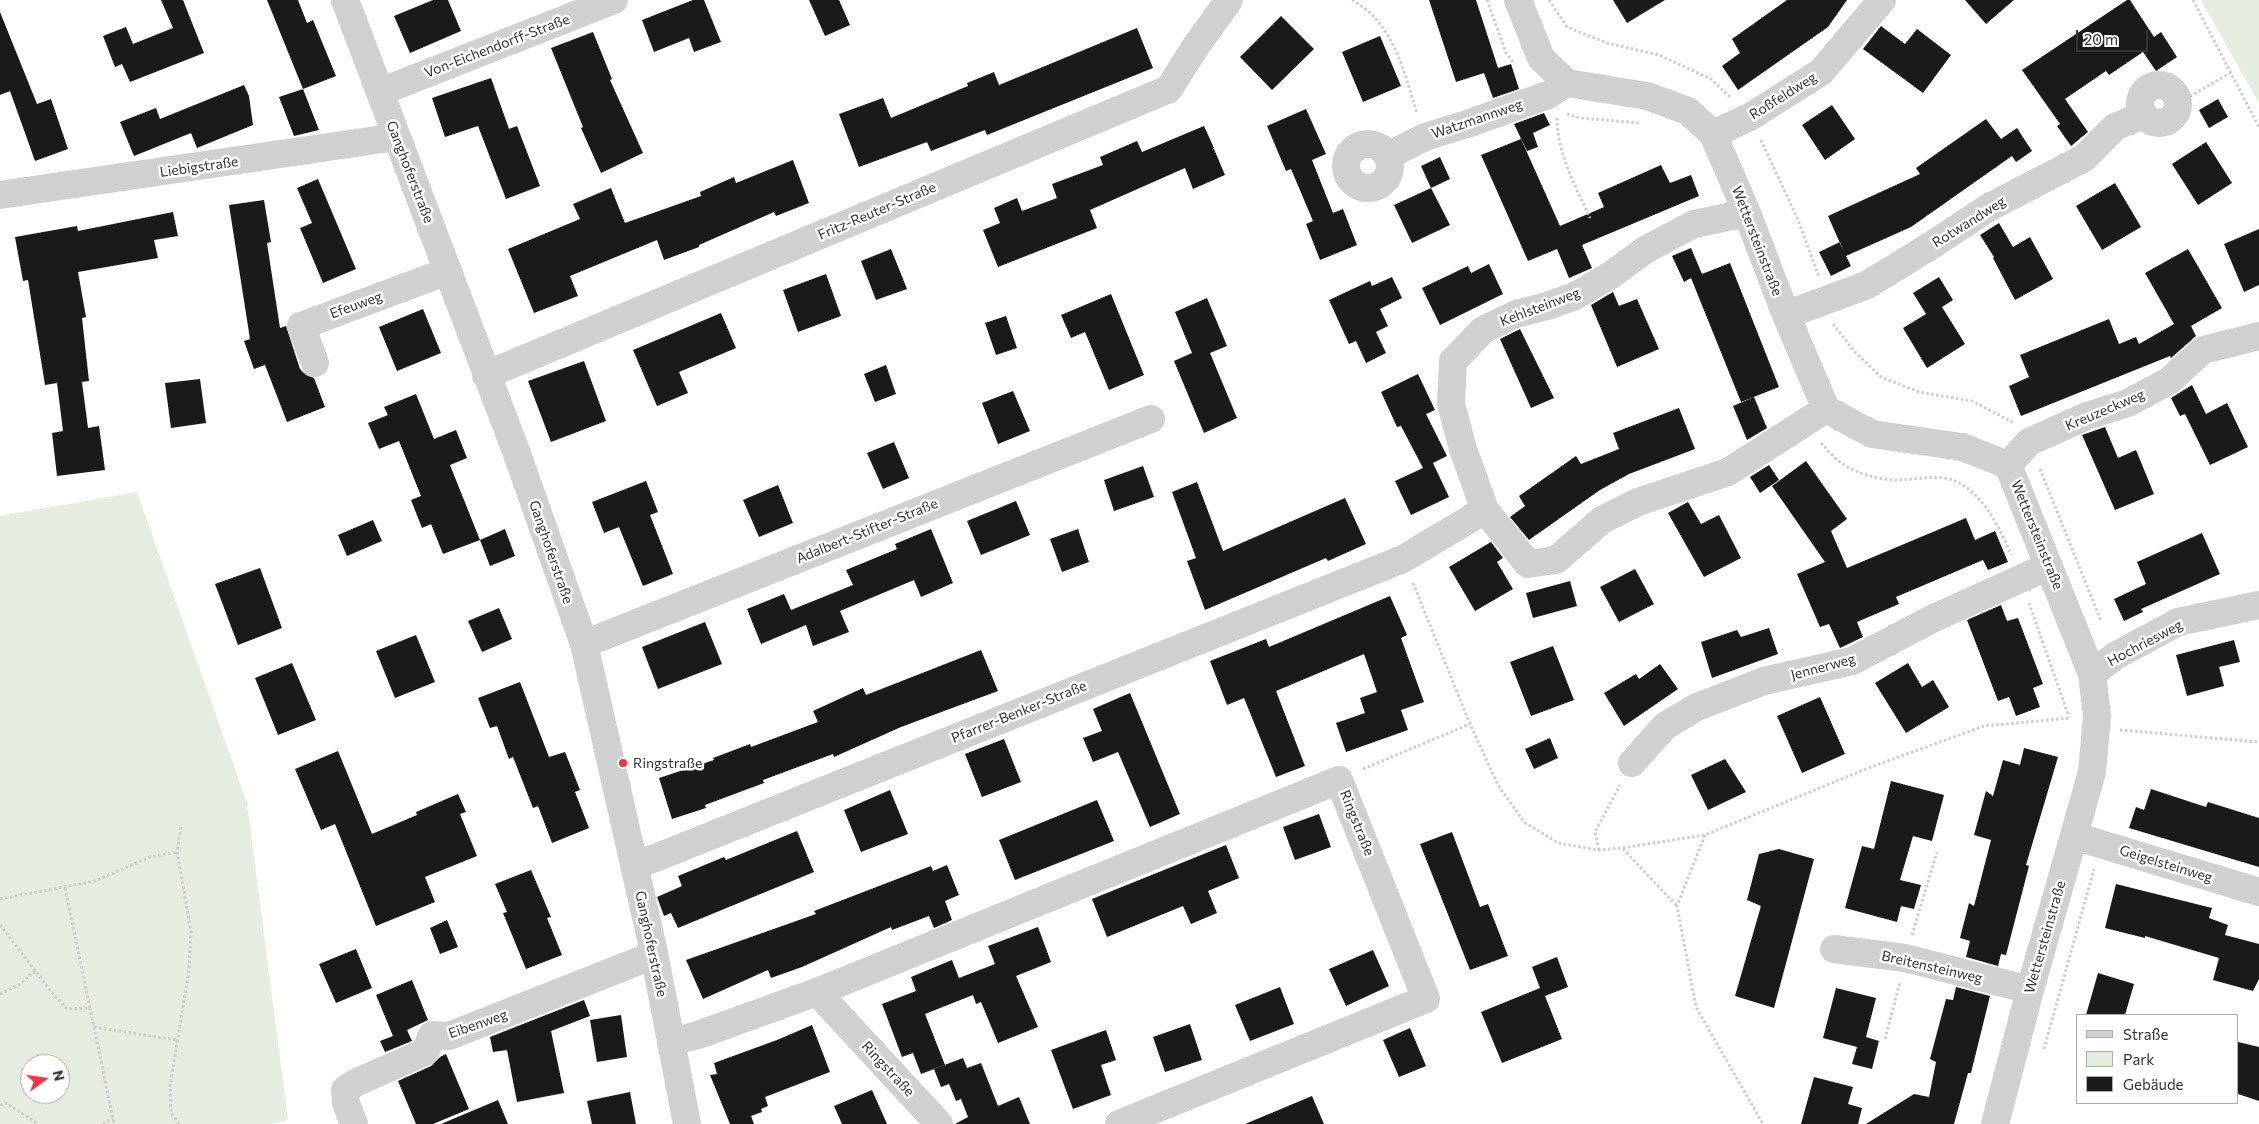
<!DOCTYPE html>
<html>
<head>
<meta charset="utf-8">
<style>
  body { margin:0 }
  #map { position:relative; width:2259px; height:1124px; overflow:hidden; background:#fff; font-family:Commissioner,sans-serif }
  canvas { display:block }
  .legend { position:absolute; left:2076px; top:1014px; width:162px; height:90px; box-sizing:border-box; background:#fff; border:1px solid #adadad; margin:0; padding:6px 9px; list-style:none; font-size:15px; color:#333 }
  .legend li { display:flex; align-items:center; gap:10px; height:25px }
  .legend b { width:25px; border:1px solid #adadad }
  .north { position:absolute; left:20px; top:1054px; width:50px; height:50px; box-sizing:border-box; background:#fff; border:1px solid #adadad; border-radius:50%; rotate:76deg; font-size:14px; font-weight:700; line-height:20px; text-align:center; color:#333 }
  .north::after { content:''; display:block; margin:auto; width:18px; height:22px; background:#e63946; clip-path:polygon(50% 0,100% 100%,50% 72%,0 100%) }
  .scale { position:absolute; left:2076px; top:30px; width:72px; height:22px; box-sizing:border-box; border:2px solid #333; border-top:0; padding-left:6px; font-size:15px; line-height:18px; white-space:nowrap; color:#333; -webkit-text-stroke:4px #fff; paint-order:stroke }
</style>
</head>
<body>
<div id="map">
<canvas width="2259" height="1124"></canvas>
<ul class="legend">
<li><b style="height:6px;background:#d0d0d0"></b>Straße</li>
<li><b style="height:14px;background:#e6ecdf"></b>Park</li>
<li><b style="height:14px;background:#1a1a1a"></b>Gebäude</li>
</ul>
<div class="north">N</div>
<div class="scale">20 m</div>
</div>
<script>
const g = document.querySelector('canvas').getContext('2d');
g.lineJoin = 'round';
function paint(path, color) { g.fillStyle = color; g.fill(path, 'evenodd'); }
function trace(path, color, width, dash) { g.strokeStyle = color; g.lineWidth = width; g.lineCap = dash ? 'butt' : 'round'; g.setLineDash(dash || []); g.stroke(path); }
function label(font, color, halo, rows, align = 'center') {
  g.font = font + ' Commissioner,sans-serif'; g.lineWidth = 5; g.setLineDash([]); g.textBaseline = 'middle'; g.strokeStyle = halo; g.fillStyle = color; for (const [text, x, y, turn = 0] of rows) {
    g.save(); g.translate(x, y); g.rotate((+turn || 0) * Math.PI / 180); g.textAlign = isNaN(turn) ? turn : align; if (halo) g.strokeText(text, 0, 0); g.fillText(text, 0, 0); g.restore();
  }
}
paint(new Path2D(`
  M2201,0h58v103z
  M137,492l110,311 41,317 -17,4h-271v-608zM30,1064h30v30h-30z`), '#e6ecdf');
paint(new Path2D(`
  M161,0h22l21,53 -74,29 -8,-18 -7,3 -12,-31 23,-9 7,17 40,-16z
  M267,0h31l9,23 6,-3 23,56 -33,13z
  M433,0h15l13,31 -51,22 -16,-37z
  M693,0h11l17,42 -27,10 -5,-14 -35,14 -12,-32z
  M809,0h30l11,25 -25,11z
  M1429,0h47l22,68 13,-4 8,25 -26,9 -9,-25 -28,9z
  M1613,0h52l-38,23z
  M1787,0h60l-19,27 -90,63 -16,-24 18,-13 -8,-14z
  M1965,0h49l-28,24z
  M2127,0h3l24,37 7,-5 16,25 -21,14 -13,-19 -34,23 -3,-4 -41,28 23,33 -17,14 -14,-20 3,-2 -38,-54z
  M0,12l37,92 14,-5 17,50 -33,12 -25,-70 -10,4z
  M1281,16l33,33 -42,41 -32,-33z
  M1881,26l24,18 12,-15 34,26 -28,38 -60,-44z
  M1137,28l16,40 -166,67 -2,-5 -54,21 -4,-9 -68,25 -20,-53 44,-16 8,20 77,-32 -1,-3 27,-11 5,13z
  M593,32l19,47 -2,1 33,73 -42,20 -20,-45 2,-1 -32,-79z
  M1380,36l21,50 -38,16 -21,-50z
  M491,78l18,51 8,-3 23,60 -34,13 -28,-73 -33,11 -13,-39z
  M244,85l5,11 4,29 -56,23 -6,-15 -57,23 -14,-34 36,-14 4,11z
  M303,89l16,41 -25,6 -15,-39z
  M2218,99l10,18 -19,11 -10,-18z
  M1832,105l23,34 -30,21 -23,-35z
  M1306,109l20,45 -14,6 21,53 10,-4 14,36 -37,15 -14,-36 7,-3 -22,-52 -5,2 -19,-45z
  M1544,113l6,12 -17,8 5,14 -11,4 -13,-27z
  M1986,119l15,20 16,-11 15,23 -16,11 -4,-6 -101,71 -65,29 5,10 -20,10 -12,-24 21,-10 3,8 -15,-34 92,-42 -4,-6z
  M1204,126l10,22 -2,2 2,-1 11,26 -32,14 -8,-21 -95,42 7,18 -99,39 -15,-37 17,-7 -6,-15 23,-10 5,13 35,-13 -5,-14 51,-19 -3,-8 37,-16 5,11z
  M1521,139l39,87 44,-19 -6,-14 63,-28 9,18 21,-8 8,21 -117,49 10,23 -23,10 -12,-29 -29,12 -47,-106z
  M2206,142l26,41 -34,22 -26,-41z
  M1440,157l10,22 -19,9 -10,-22z
  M793,160l16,43 -33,13 -2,-4 -75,33v2l-35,13 -7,-20 -87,36 8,20 -44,17 -26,-64 72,-30 -7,-15 38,-16 14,35 76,-27 -1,-4 34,-15 2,6z
  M318,179l38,90 -33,14 -23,-55 12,-5 -15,-35z
  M2115,183l26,44 -39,23 -26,-44z
  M1431,188l19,37 -38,18 -18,-38z
  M264,200l7,42 -4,1 13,85 6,-2 14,43 6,6 8,3 11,29 -38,15 -22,-57 -11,4 -10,-28 6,-2 -21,-134z
  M173,212l5,24 -24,4 4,18 -80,14 8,45 -4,1 7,63 -7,1 6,46 11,-2 6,44 -48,6 -5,-43 11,-2 -6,-48 -12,2 -17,-105 -5,1 -8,-44 62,-11 1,5z
  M1999,223l14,24 17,-10 23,42 -38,21 -22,-42 1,-1 -14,-22z
  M2259,229v56l-15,7 -20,-48z
  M1691,248l11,26 28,-11 49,124 -38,15 -50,-124 -7,4 -12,-26z
  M891,249l16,40 -31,11 -15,-39z
  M2188,249l34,59 -31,18 5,10 -25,22 -1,-2 -149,60 -12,-30 20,-9 -9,-22 89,-36 10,25 17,-7 3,7 35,-20 -29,-51z
  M1489,264l14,30 -63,31 -18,-37 46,-22 3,7z
  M826,274l15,42 -43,16 -15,-42z
  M1392,277l10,21 -22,11 8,17 -12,6 10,21 -20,10 -10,-22 -7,3 -20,-44 41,-19 2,5z
  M1939,277l14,23 -11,7 23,37 -38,24 -24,-40 23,-14 -13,-21z
  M1613,292l6,14 18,-7 22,50 -42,18 -26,-62z
  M1111,294l33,81 -35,15 -24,-58 -14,6 -10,-23z
  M1207,298l20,48 -17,7 27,65 -33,15 -30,-72 18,-8 -17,-41z
  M423,309l18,44 -44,18 -18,-44z
  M721,313l15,35 -57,24 9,21 -31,13 -24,-56z
  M1006,316l11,32 -21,7 -11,-32z
  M1520,329l34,69 -23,10 -31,-69z
  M584,361l22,60 -55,21 -23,-61z
  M886,365l10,29 -21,8 -11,-28z
  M1418,374l17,36 -9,4 21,42 -22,11 8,-4 16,34 -38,18 -16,-34 28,-13 -22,-42 -4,1 -16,-35z
  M200,379l6,44 -35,5 -6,-45z
  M2192,385l14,29 21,-11 21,44 -38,18 -25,-51 -5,2 -9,-18z
  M1013,391l17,40 -32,13 -16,-41z
  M416,394l18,45 22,-9 11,28 -17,7 30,75 -37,14 -12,-30 -9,4 -11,-28 10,-4 -22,-55 -20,8 -11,-26 20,-8 -4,-8z
  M1754,397l13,31 -20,12 -14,-34z
  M1679,408l16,41 -66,25 -29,16 -71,50 -19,-23 15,-11 -6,-10 57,-40 5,8 38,-15 -6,-16z
  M2105,427l13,31 18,-8 18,44 -39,16 -33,-75z
  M894,442l15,36 -26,11 -16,-36z
  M1806,461l41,58 -16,12 16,37 119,-50 9,22 20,-9 13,31 -20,8 -5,-10 -87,37 3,7 -42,18 6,15 -23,11 -11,-24 -9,3 -23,-53 28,-12 -53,-76z
  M1769,465l10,15 -19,13 -10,-16z
  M1143,466l11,31 -40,14 -10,-31z
  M646,481l12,31 -8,3 23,59 -30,12 -24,-59 -15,6 -12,-31z
  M1197,482l26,69 122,-53 21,46 -38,17 -2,-3 -121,52 -18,-49 9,-3 -24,-66z
  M778,485l15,38 -34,14 -16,-37z
  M1016,501l14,34 -49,20 -14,-34z
  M1688,502l13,22 18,-9 22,43 -37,19 -36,-64z
  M373,520l9,21 -35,15 -9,-21z
  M505,529l10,27 -25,10 -10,-26z
  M931,529l22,54 -32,14 -7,-17 -74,31 9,21 -36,14 -7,-21 -45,19 -14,-35 37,-15 7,16 62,-25 -7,-15 51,-21 -2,-5z
  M1078,529l11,33 -27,10 -12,-33z
  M2202,533l18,41 -79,35 2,3 -19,9 -10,-22 32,-15 -9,-22z
  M1491,542l12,16 -6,4 16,27 -38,22 -26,-44z
  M260,568l22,60 -44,17 -23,-61z
  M1635,569l19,35 -35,18 -19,-35z
  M1570,581l7,25 -44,12 -7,-25z
  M1390,596l17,39 -6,3 23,64 -23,8 7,20 -62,22 -10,-29 29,-10 -5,-15 17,-6 -13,-38 -88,37 29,75 -29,11 -32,-79 -17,7 -17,-44 56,-22 3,8z
  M2001,605l6,16 11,-3 25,66 -10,4 7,19 -24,9 -7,-19 -11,4 -31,-81z
  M499,608l13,31 -30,13 -14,-31z
  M705,622l17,42 -64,25 -16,-42z
  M1769,628l9,26 -66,24 -11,-36 36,-12 4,7z
  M416,635l19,47 -40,16 -19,-47z
  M2234,640l6,22 -21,5 5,19 -37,10 -11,-41z
  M1553,646l21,54 -43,16 -21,-54z
  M981,650l17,41 -97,36 -67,30 -1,-3 -70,26 1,3 -59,22 1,3 -34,11 -13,-41 55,-18 -1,-2 37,-14 1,3 67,-25 -5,-11 50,-23 3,7z
  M292,663l24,57 -38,15 -23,-57z
  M1908,663l14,24 11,-7 16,27 -43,26 -31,-50z
  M1660,664l18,25 -54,37 -20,-33 32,-19 3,5z
  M520,682l29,75 16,-5 15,38 -5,2 14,36 -37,15 -14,-37 -5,2 -20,-51 -4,2 -12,-33 -7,2 -12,-30z
  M1130,693l50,121 -30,13 -32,-75 -25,10 -10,-24 19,-7 -9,-22z
  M1820,697l25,57 -43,19 -25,-57z
  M1550,738l8,20 -24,11 -9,-20z
  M1004,739l17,43 -39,15 -17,-43z
  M2024,748l34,9 -32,108 3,1 -23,89 -5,-1 -3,12 -32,-9 4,-16 -10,-3 9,-35 5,3 17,-66 -17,-5 12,-44 7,5 10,-36 17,5z
  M338,751l34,83 45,-19 -1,-3 42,-18 8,18 -6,2 17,42 -52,21 10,25 -59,24 -41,-102 -14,6 -26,-61z
  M1725,759l21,33 -38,18 -17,-35z
  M1891,781l53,14 -12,46 -19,-5 -13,44 21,5 -7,24 -13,-3 -4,16 -52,-14 17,-62 12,3z
  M2151,789l55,18 2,-5 51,16v49l-130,-39 7,-21 8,3z
  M890,790l18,44 -47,18 -17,-42z
  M1097,800l17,41 -99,39 -16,-40z
  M1319,814l12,33 -36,13 -12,-33z
  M797,831l17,41 -136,56 -7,-15 -7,3 -7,-19 25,-11 -4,-10 46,-19 2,3z
  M1452,832l28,75 8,-3 20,52 -38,14 -50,-126z
  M1226,845l13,33 -31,13 9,22 -26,11 -8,-18 -76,31 -15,-38z
  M1779,849l35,10 -40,149 -39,-12 26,-90 -14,-6 12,-46z
  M947,865l12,30 -14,6 7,19 -18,8 -5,-12 -37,14 -1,-3 -89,40 -31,11 -3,-8 -65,29 -17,-39 130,-46 -2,-3 117,-45 2,5z
  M531,870l20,47 -4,1 15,37 -36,14 -23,-56 4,-1 -12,-28z
  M2116,884l96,24 -3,10 19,7 -3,10 34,9v35l-6,12 -40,-11 6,-22 -74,-22v2l-40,-10z
  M447,920l11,27 -18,7 -10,-26z
  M1038,927l13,35 -35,14 22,51 -40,16 -17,-41 -5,2 -3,-9 -48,19 20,51 -24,9 -8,-21 -11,4 -20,-53 34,-13 -5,-14 41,-17 7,18 36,-14 -7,-18z
  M356,949l16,39 -36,15 -17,-39z
  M1373,950l16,36 -43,20 -17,-37z
  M1557,957l11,30 -23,9 17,43 -60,24 -21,-51 59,-24 -8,-21z
  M2098,973l36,11 -9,31h-39z
  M412,980l16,40 -21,10 5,11 -27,11 -5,-11 13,-5 -17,-41z
  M1280,987l14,37 -44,17 -15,-36z
  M1956,987l34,9 -19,77h-3l-14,51h-88l48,-30 15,3 7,-35 -6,-3 16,-60 7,1z
  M1836,988l40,10 -10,39 13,4 -7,28 -20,-5 5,-17 -34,-9z
  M584,1000l6,16 -39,15 13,62 -47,9 -10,-52 -14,2 -3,-15z
  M621,1015l6,42 -30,5 -7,-42z
  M1190,1024l12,36 -37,12 -12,-35z
  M812,1025l18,47 -65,25 3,9 -7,3 1,3 -11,4 3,8h-24l-20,-49 7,-1 -3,-11 63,-23z
  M1410,1028l16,38 -27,11 -16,-37z
  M1106,1030l10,30 -15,5 10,30 -38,14 -22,-59z
  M2238,1042l21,5v54l-21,-7z
  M446,1054l23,55 -36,15h-17l-18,-43 33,-15 9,-9z
  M963,1058l4,10 14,-5 17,43 21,-9 11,27h-75l13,-7 -7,-18 -5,2 -7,-17 -8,3 -7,-18z
  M1814,1077l39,10 -5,17 14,4 -4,16h-57z
  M872,1090l15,34h-45l-8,-18z
  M630,1092l6,32h-44l-5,-23z
  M1312,1096l12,28h-79z
  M498,1100l10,24h-67z`), '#1a1a1a');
trace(new Path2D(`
  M1352,0c41,22 52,71 65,113
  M1487,0l19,53 7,9
  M1549,0l18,27 40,16 52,12 52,24 19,18
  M2193,0l66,127
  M2177,104l53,-31
  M1567,114l13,4 60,5
  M1557,118c0,35 19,69 33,100
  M1761,140l37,80 21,57
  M1833,324l21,27 27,26 38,15 53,9 42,22
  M1821,443c7,7 14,16 22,21 14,10 38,16 54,16 21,0 45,-8 64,4 24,14 40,46 50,71
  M2040,469l61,152
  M1413,583l57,141 28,61 26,37 34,21 41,7 23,-2 83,-13 166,-68 113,-41 86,-8
  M2029,603l40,114
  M2120,730l139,12
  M1363,769l107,-45
  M1705,835l-28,71 19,101 67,117
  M1623,849l54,57
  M1599,850l-4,-18 25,-47
  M65,888l25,120
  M0,899l95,-18 55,-24 27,-5
  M0,925l54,70 13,14 23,-1 24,116
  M1912,935l25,-83
  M0,994l20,-10 16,-14
  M94,1027l83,13
  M1885,1039l15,-57
  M2044,1049l50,-180
  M0,1105l6,-2 32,21
  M103,1124l10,-6
  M179,1124l-8,-11 -1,-27 19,-116 2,-39 -14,-79 4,-25`), '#cdcdcd', 3, [2.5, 2.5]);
trace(new Path2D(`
  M345,0l171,451 68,193 69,304 34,176
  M1518,0l23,58 26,25 80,13 41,15 25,23 34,79 39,102 40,94 46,25 90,13 46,18 84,209 5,42 -5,56 -62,218 -35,134
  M2140 104a19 19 0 1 1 38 0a19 19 0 1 1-38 0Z
  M380,92l234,-92
  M1713,134l37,-17 71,-45 61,-72
  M1346 166a22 22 0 1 1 44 0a22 22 0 1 1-44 0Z
  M1387,156l38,-19 42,-13 81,-29 19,-12
  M0,195l397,-58
  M1747,213l-53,11 -49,26 -34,25 -36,21 -28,10 -31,8 -33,16 -30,31 -2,43 12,45 22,61 43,54 28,-4 46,-40 36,-18 90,-30 98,-63
  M1786,315l81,-30 68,-42 53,-35 96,-50 31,-31 28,-12
  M315,363l-14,-37 147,-55
  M486,375l683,-286 25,-40 35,-49
  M2008,465l21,-23 58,-26 41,-13 41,-22 34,-31 56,-14
  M584,644l567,-225
  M2092,674l23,-18 63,-34 81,-17
  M1632,763l33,-37 32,-19 67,-26 88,-20 82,-43 115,-52
  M2074,836l185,56
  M635,866l768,-307 82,-49
  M1834,949l71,9 125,32
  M817,992l122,132
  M671,1042l27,-7 119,-43 522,-212 87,219 -307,125
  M354,1124l-8,-21 -1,-13 10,-7 70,-31 7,-17 17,1 205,-81`), '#d0d0d0', 28);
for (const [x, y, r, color] of [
  [623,763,5,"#e63946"]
]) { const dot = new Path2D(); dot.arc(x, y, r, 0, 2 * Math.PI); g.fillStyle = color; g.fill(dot); trace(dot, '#fff', 2); }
label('14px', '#333', '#fff', [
  ["Von-Eichendorff-Straße",497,46,-21],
  ["Roßfeldweg",1783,96,-32],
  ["Watzmannweg",1477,119,-19],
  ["Liebigstraße",199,167,-8],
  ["Ganghoferstraße",410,172,69],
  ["Fritz-Reuter-Straße",877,211,-23],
  ["Rotwandweg",1969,222,-32],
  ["Wettersteinstraße",1757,241,69],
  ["Efeuweg",356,305,-20],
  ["Kehlsteinweg",1540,307,-21],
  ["Kreuzeckweg",2105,410,-23],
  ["Adalbert-Stifter-Straße",867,531,-22],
  ["Wettersteinstraße",2037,535,68],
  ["Ganghoferstraße",551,552,71],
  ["Hochriesweg",2145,643,-28],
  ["Jennerweg",1823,667,-15],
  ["Pfarrer-Benker-Straße",1019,712,-22],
  ["Ringstraße",1357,823,68],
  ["Geigelsteinweg",2166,864,17],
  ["Wettersteinstraße",2045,937,-74],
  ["Ganghoferstraße",651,944,78],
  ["Breitensteinweg",1932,967,13],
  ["Eibenweg",478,1024,-19],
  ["Ringstraße",888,1069,47]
]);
label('14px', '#333', '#fff', [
  ["Ringstraße",633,763]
], 'left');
</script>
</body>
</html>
